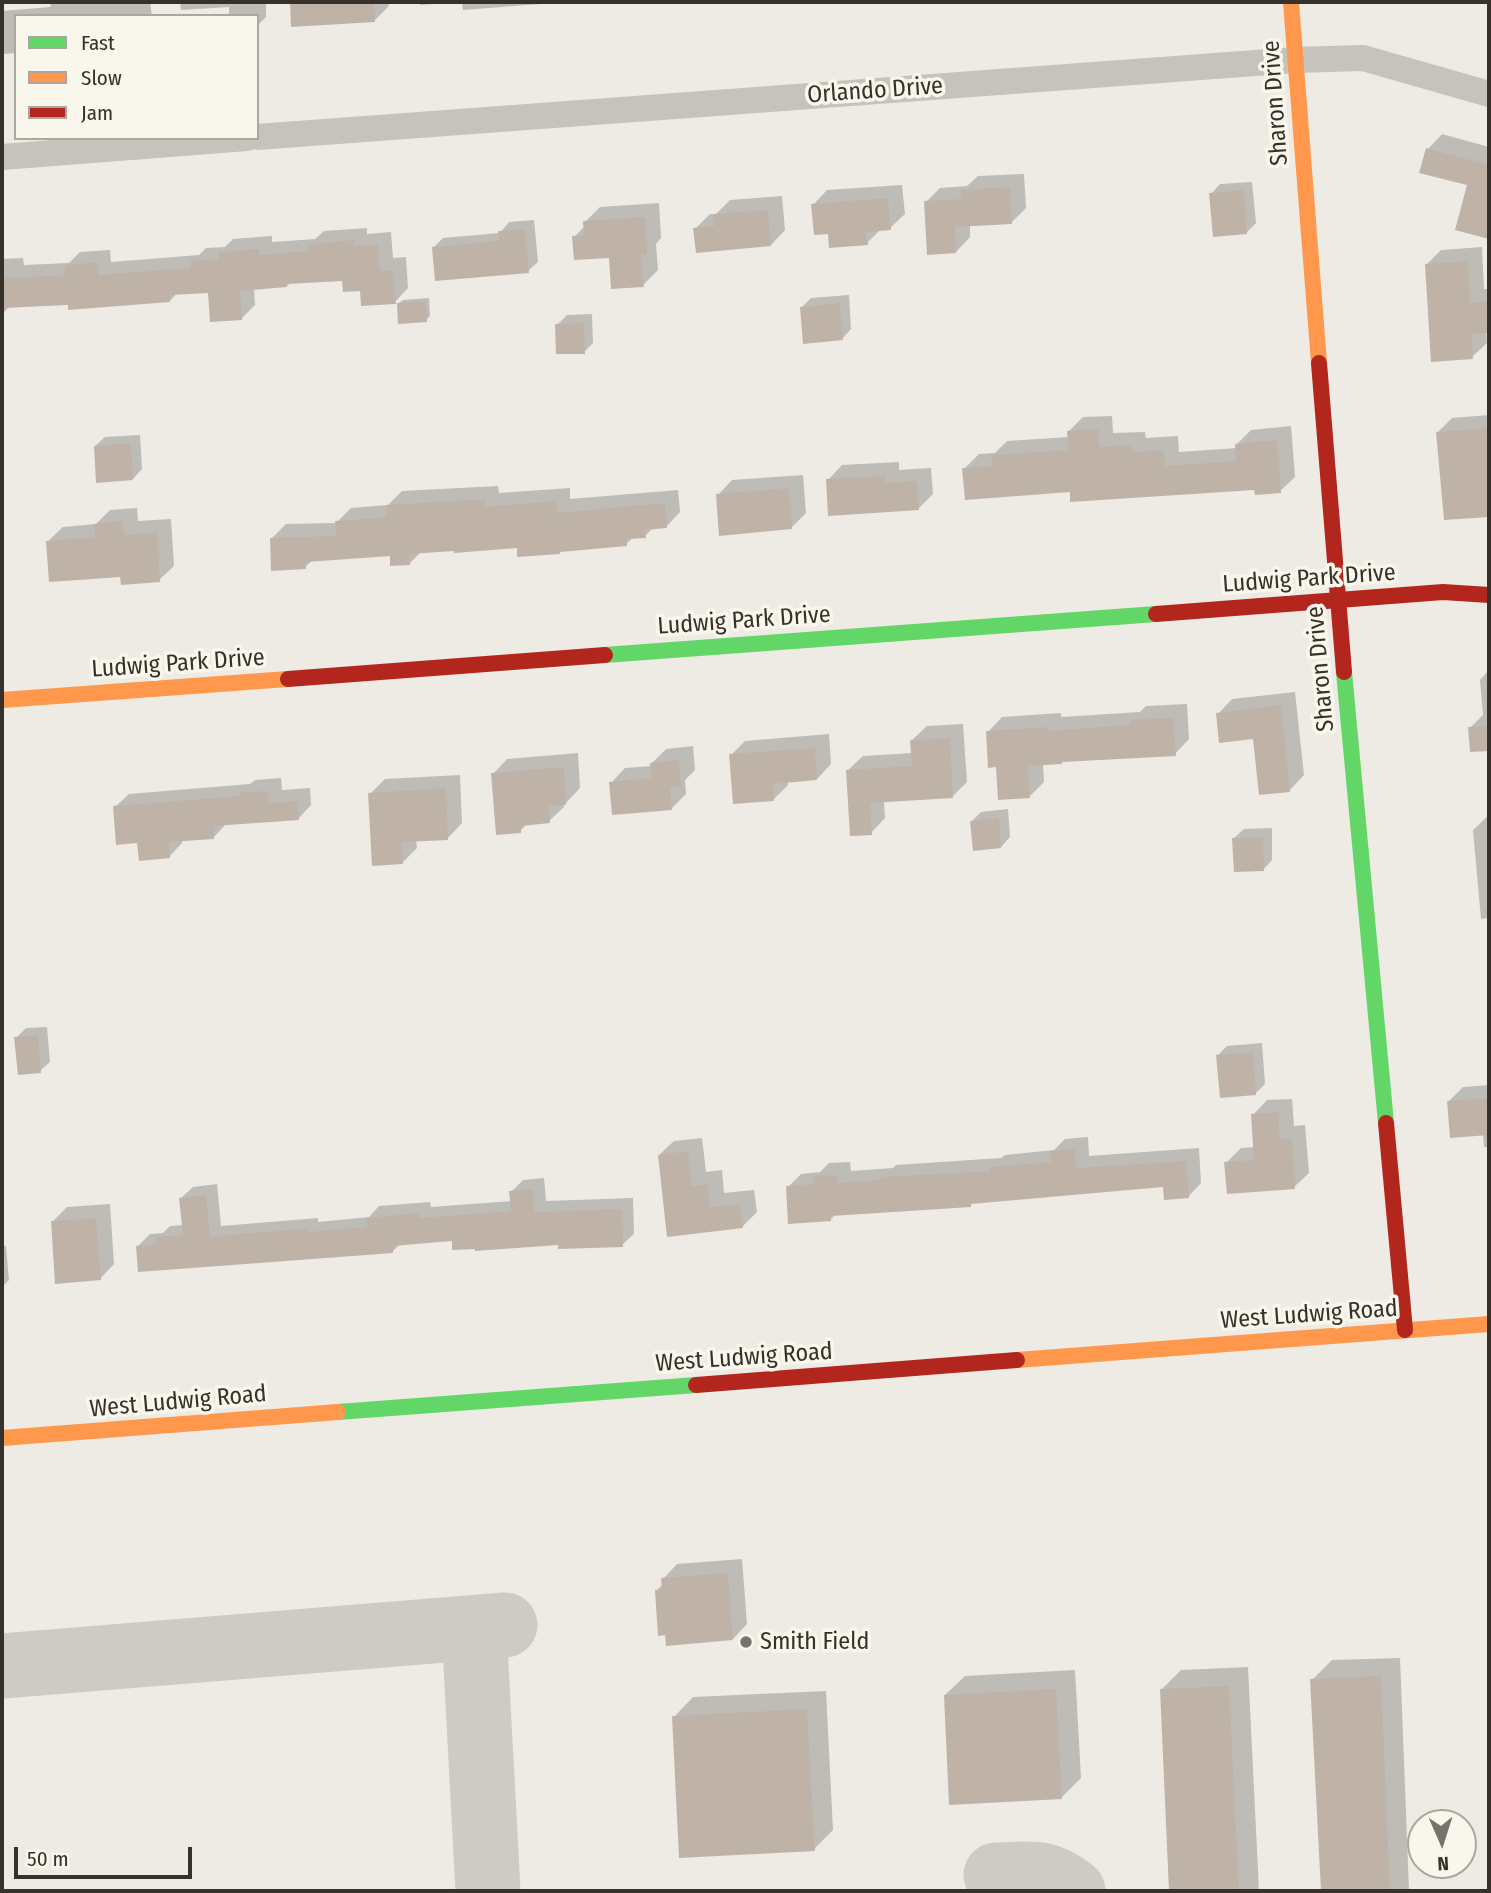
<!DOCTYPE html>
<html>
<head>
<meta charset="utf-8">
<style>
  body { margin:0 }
  #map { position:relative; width:1491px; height:1893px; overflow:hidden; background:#edebe4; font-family:"Fira Sans Condensed",sans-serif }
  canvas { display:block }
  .frame { position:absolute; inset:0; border:4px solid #37312b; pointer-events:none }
  .legend { position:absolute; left:14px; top:14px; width:245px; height:126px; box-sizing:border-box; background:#f9f6ec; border:2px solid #aba79f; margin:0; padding:9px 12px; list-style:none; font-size:21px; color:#37312b }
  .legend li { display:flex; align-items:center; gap:14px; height:35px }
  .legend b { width:35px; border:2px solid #aba79f }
  .north { position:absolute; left:1407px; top:1809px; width:70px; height:70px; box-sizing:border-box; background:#f9f6ec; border:2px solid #aba79f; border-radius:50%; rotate:177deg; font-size:19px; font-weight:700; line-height:28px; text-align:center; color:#37312b }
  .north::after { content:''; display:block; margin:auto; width:24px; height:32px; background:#77726c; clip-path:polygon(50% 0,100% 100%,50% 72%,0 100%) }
  .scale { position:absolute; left:14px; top:1847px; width:178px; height:32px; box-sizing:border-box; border:4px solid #37312b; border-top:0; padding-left:9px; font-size:21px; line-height:24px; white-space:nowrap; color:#37312b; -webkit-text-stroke:5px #f9f6ec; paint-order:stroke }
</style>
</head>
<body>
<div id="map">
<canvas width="1491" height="1893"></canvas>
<div class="frame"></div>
<ul class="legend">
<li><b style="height:9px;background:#63d668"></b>Fast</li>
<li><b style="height:9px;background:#ff974d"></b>Slow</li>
<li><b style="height:9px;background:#b3261e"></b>Jam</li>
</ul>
<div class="north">N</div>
<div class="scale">50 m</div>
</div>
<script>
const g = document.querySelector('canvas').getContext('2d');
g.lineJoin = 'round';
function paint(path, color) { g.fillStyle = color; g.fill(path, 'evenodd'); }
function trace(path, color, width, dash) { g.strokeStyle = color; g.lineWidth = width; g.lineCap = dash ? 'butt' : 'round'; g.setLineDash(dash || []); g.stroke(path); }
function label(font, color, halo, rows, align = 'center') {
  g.font = font + ' "Fira Sans Condensed",sans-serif'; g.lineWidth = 7; g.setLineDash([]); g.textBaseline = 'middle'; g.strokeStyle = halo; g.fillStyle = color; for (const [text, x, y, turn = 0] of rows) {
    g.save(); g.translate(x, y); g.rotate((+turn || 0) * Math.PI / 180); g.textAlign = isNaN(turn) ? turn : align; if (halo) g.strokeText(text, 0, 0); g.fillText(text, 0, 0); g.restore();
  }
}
paint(new Path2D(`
  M52,2h98l2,14h-136v37l-14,1v-43l48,-4z
  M180,2h86v15l-9,9v-10h-28v-9l-48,3z
  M291,2h97l1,4 -15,15 -82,4z
  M420,2h147l-104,8 -1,-8 -42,3z
  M1442,134l47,13v88l-2,2 -18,-53 -41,-35z
  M1024,174l2,34 -14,14 -42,2v13l-14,15 -30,-50 14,-14 27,-2 11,-10z
  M1252,182l4,41 -10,10 -35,-39 9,-10z
  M902,185l3,29 -15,14 -9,1 -14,14 -38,-11 -16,-27 14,-15z
  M782,196l3,34 -14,15 -76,-16 15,-15h6l14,-14z
  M659,203l2,35 -5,6 2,26 -15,15 -33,-29 -36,-19 11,-11v-4l15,-15z
  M534,220l4,42 -10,9 -94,-24 9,-9 57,-5 9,-11z
  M367,228v6l24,-2 2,26 13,-1 2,31 -13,14 -34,-13 -17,-10 -54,4 -3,3 -33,2 1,17 -14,14 -32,-28 -32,2 -7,8 -160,5 -8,8v-55l21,-1 1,7 45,-2 11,-11 30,-2 1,12 88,-7 7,-7 19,-1 8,-8 39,-3v6l43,-3 9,-8z
  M1482,247l2,42h5v42h-3l1,12 -15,14 -45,-93 14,-14z
  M849,295l2,34 -9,10 -40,-32 9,-9z
  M429,298l1,18 -4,4 -28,-16 5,-4z
  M592,314l1,29 -9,9 -27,-27 10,-10z
  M1489,415v100l-44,3 -7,-86 14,-14z
  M1112,416l1,17 32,-1 1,6 32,-2 1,16 58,-4v-4l14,-14 40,-4 4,51 -15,14 -24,-3 -185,2 -107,-21 15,-15 16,-1 12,-12 62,-4 -1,-5 15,-15z
  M140,435l2,34 -9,10 -38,-33 10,-9z
  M899,462v8l32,-2 2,26 -15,15 -90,-29 14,-15z
  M803,475l3,38 -15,15 -73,-33 14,-15z
  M498,486l1,7 71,-5v11l108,-9 2,22 -14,15h-12l-9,9 -11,1 -8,7 -108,2 -97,6 -12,12 -18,-10 -78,6 -8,7 -33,-29 14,-14 50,-1 15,-15 37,-3 14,-14z
  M137,508l1,13 33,-2 3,47 -15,14 -37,-5 -74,-34 15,-14 33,-3 14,-14z
  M1489,670v79l-17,1 -2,-22 13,-13 -3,-35z
  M1295,692l9,83 -14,15 -36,-53 -36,-23 14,-15z
  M1187,704l2,35 -14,15 -132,9 1,19 -14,14 -32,-31 -10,-33 14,-15 59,-4v4l79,-5 6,-6z
  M963,724l4,58 -15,15 -68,4 1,17 -14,15 -23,-63 15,-14 50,-3 -1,-13 15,-14z
  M829,734l2,30 -14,15 -29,2v4l-14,14 -43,-44 14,-14z
  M693,746l2,24 -10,10 1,14 -15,15 -60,-26 14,-15 27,-2v-3l14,-14z
  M578,753l2,35 -14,15h-3l1,4 -15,14 -21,2 -8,8 -27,-57 14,-15z
  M460,775l2,48 -14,15 -32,2 1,8 -15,15 -32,-69 15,-15z
  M281,778l1,12 28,-2 1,17 -13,14 -71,4 -13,14 -32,3v3l-13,14 -30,-16 -24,-34 14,-13 121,-10 5,-4z
  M1008,809l2,28 -9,10 -29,-26 9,-9z
  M1488,816l1,102 -8,1 -8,-89z
  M1272,828v32l-9,10 -29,-32 10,-9z
  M47,1027l3,35 -10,9 -24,-33 10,-10z
  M1262,1043l3,41 -9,9 -38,-38 9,-9z
  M1489,1085v62h-5l-1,-13 -34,-33 14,-14z
  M1292,1099l2,27 11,-1 4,48 -15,14 -68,-24 15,-15 14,-1 -2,-32 14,-15z
  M1088,1137l1,19 110,-8 2,35 -13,14 -24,-12 -191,17 -3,3 -134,9 -6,6 -42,-33 13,-13 19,-2 9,-9 21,-1 1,9 42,-3 3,-3 105,-7 4,-3 49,-5 11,-11z
  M702,1138l4,34 16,-2 2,23 30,-3 3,22 -15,15 -74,8 -9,-80 15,-14z
  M544,1178l2,23 87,-3 1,36 -12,11 -169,-6 -52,4 -8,8 -255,-5 12,-12 13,-1 7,-7 14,-1 -3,-27 12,-11 24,-3 4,42 97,-8v4l51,-5 10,-11 51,-4 1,5 81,-6 -1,-9 12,-12z
  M110,1204l4,60 -14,15 -48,-57 15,-15z
  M6,1246l3,34 -7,7v-40z
  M742,1559l5,65 -14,15 -77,-48 7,-7v-5l14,-15z
  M1400,1658l9,233h-86l-11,-211 20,-20z
  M1248,1667l11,224h-88l-10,-201 20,-20z
  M1075,1670l6,108 -19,19 -117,-102 20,-19z
  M826,1691l7,139 -19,19 -140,-132 19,-20z`), '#0003');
trace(new Path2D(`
  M474,1628l14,263
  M2,1666l503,-41
  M996,1875c33,-1 49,-6 77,16`), '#cecbc6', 65);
paint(new Path2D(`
  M290,2h84l1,20 -84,5z
  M1426,148l63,17v74l-34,-9 12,-45 -48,-12z
  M1010,187l2,37 -57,3 1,26 -29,2 -3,-54 38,-2 -1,-9z
  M1244,190l3,44 -34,3 -4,-44z
  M888,198l3,32 -25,2 2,13 -39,3 -1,-14 -14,1 -3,-31z
  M768,210l3,36 -75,7 -3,-25 21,-2 -1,-12z
  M645,217l2,38h-6l3,32 -33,2 -2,-31 -35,2 -2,-24 12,-1 -1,-14z
  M525,229l4,44 -94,8 -3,-34 67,-6 -1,-10z
  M354,240v6l24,-1 2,26 13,-1 3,34 -35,2 -1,-15 -17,1 -1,-11 -55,3v3l-47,4 2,29 -32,2 -2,-29 -38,2v7l-102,8v-5l-66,3v-30l63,-3v-10l33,-3v13l93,-7v-7l27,-2v-7l41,-3v6l50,-4 -1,-7z
  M1468,261l2,42 19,-2v32l-17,1 1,25 -42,3 -6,-98z
  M426,301l1,21 -29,2 -1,-21z
  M840,303l3,37 -40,4 -3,-37z
  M584,323l1,31h-29l-1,-30z
  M1489,428v89l-45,3 -8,-88z
  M1098,429l1,18 32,-2 1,7 32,-2 1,16 71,-5 -1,-17 42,-4 4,53 -26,2 -1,-5 -184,12v-10l-105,8 -3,-32 30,-2 -1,-11 77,-5 -1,-19z
  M131,443l2,37 -37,3 -2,-37z
  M885,476v7l32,-2 2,29 -91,6 -2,-37z
  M789,488l3,41 -73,7 -3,-42z
  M485,499v8l71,-6 1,12 108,-10 2,25 -22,2 1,8 -19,1v7l-67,6v2l-43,3v-9l-63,5v-2l-45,3 1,11 -20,1v-10l-84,6v7l-35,2 -1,-33 66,-2 -1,-15 52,-4 -1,-12z
  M123,521l1,14 33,-3 3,50 -39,3 -1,-8 -71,5 -3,-41 49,-4 -1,-13z
  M1281,705l9,87 -31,3 -6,-56 -34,4 -3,-30z
  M1173,718l3,38 -114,6v2l-34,2 2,32 -32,2 -2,-33 -8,1 -2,-37 61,-4v4l83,-6v-5z
  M1489,726v25l-19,1 -2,-25z
  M950,738l3,60 -83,5 2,32 -22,1 -4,-66 66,-4 -2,-26z
  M815,748l2,32 -44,4 1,17 -41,3 -4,-50z
  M679,760l2,26 -11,1 2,23 -60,5 -3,-33 42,-4 -1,-15z
  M564,767l2,38 -18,1 2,17 -29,3v7l-25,2 -5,-62z
  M446,788l2,52 -46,2 1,22 -31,2 -4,-73z
  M268,791l1,12 28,-2 2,19 -85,6v13l-45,3 1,16 -31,3 -2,-18 -21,2 -3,-39 127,-10v-4z
  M999,818l2,30 -28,3 -3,-30z
  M1263,837l1,34 -30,1 -2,-34z
  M38,1035l3,38 -23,2 -4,-38z
  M1253,1052l3,43 -36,3 -4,-43z
  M1489,1098v37l-39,3 -3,-37z
  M1278,1112l2,27h12l3,50 -68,5 -3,-32 30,-2 -3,-46z
  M1075,1149l1,19 110,-7 3,37 -25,2 -1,-13 -192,17v3l-140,9v5l-43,3 -2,-38 28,-2 -1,-8 24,-1 1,8 43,-3v-3l109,-6v-4l61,-5 -1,-11z
  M688,1151l4,35 16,-2 2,23 30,-3 3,24 -76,9 -9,-82z
  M533,1189l2,23 87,-3 1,38 -65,2v-4l-83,6v-2l-23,1v-9l-59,5v7l-255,19 -2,-26 21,-2 -1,-7 27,-2 -4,-37 27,-3 4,41 97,-7v3l60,-5 -1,-9 53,-5v5l92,-7 -2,-20z
  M96,1218l5,62 -46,4 -4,-63z
  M728,1573l5,67 -67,6 -1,-11 -7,1 -3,-46h7l-1,-12z
  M1381,1676l9,215h-69l-11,-212z
  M1229,1686l10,205h-70l-9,-202z
  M1056,1689l6,110 -113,6 -5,-110z
  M807,1709l8,142 -136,7 -7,-142z`), '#bfb3a8');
trace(new Path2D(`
  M257,137l1039,-77 67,-2 126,36
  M2,157l245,-19`), '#c6c3bd', 26);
trace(new Path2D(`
  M605,655l551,-41
  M1344,672l42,451
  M338,1412l358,-27`), '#63d668', 16);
trace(new Path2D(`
  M1291,2l28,361
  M2,700l286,-21
  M1017,1360l472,-36
  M2,1438l336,-26`), '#ff974d', 16);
trace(new Path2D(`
  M1319,363l25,309
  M1156,614l287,-22 46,3
  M288,679l317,-24
  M1386,1123l19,207
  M696,1385l321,-25`), '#b3261e', 16);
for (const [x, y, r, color] of [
  [746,1642,7,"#77726c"]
]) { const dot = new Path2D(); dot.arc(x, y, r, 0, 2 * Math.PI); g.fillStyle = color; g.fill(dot); trace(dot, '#f9f6ec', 2.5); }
label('24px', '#37312b', '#f9f6ec', [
  ["Orlando Drive",875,91,-4],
  ["Sharon Drive",1276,103,-94],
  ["Ludwig Park Drive",1309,579,-4],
  ["Ludwig Park Drive",744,621,-4],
  ["Ludwig Park Drive",178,664,-4],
  ["Sharon Drive",1321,669,-95],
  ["West Ludwig Road",1309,1315,-4],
  ["West Ludwig Road",744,1358,-4],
  ["West Ludwig Road",178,1402,-5]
]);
label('24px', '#37312b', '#f9f6ec', [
  ["Smith Field",760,1642]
], 'left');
</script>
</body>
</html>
